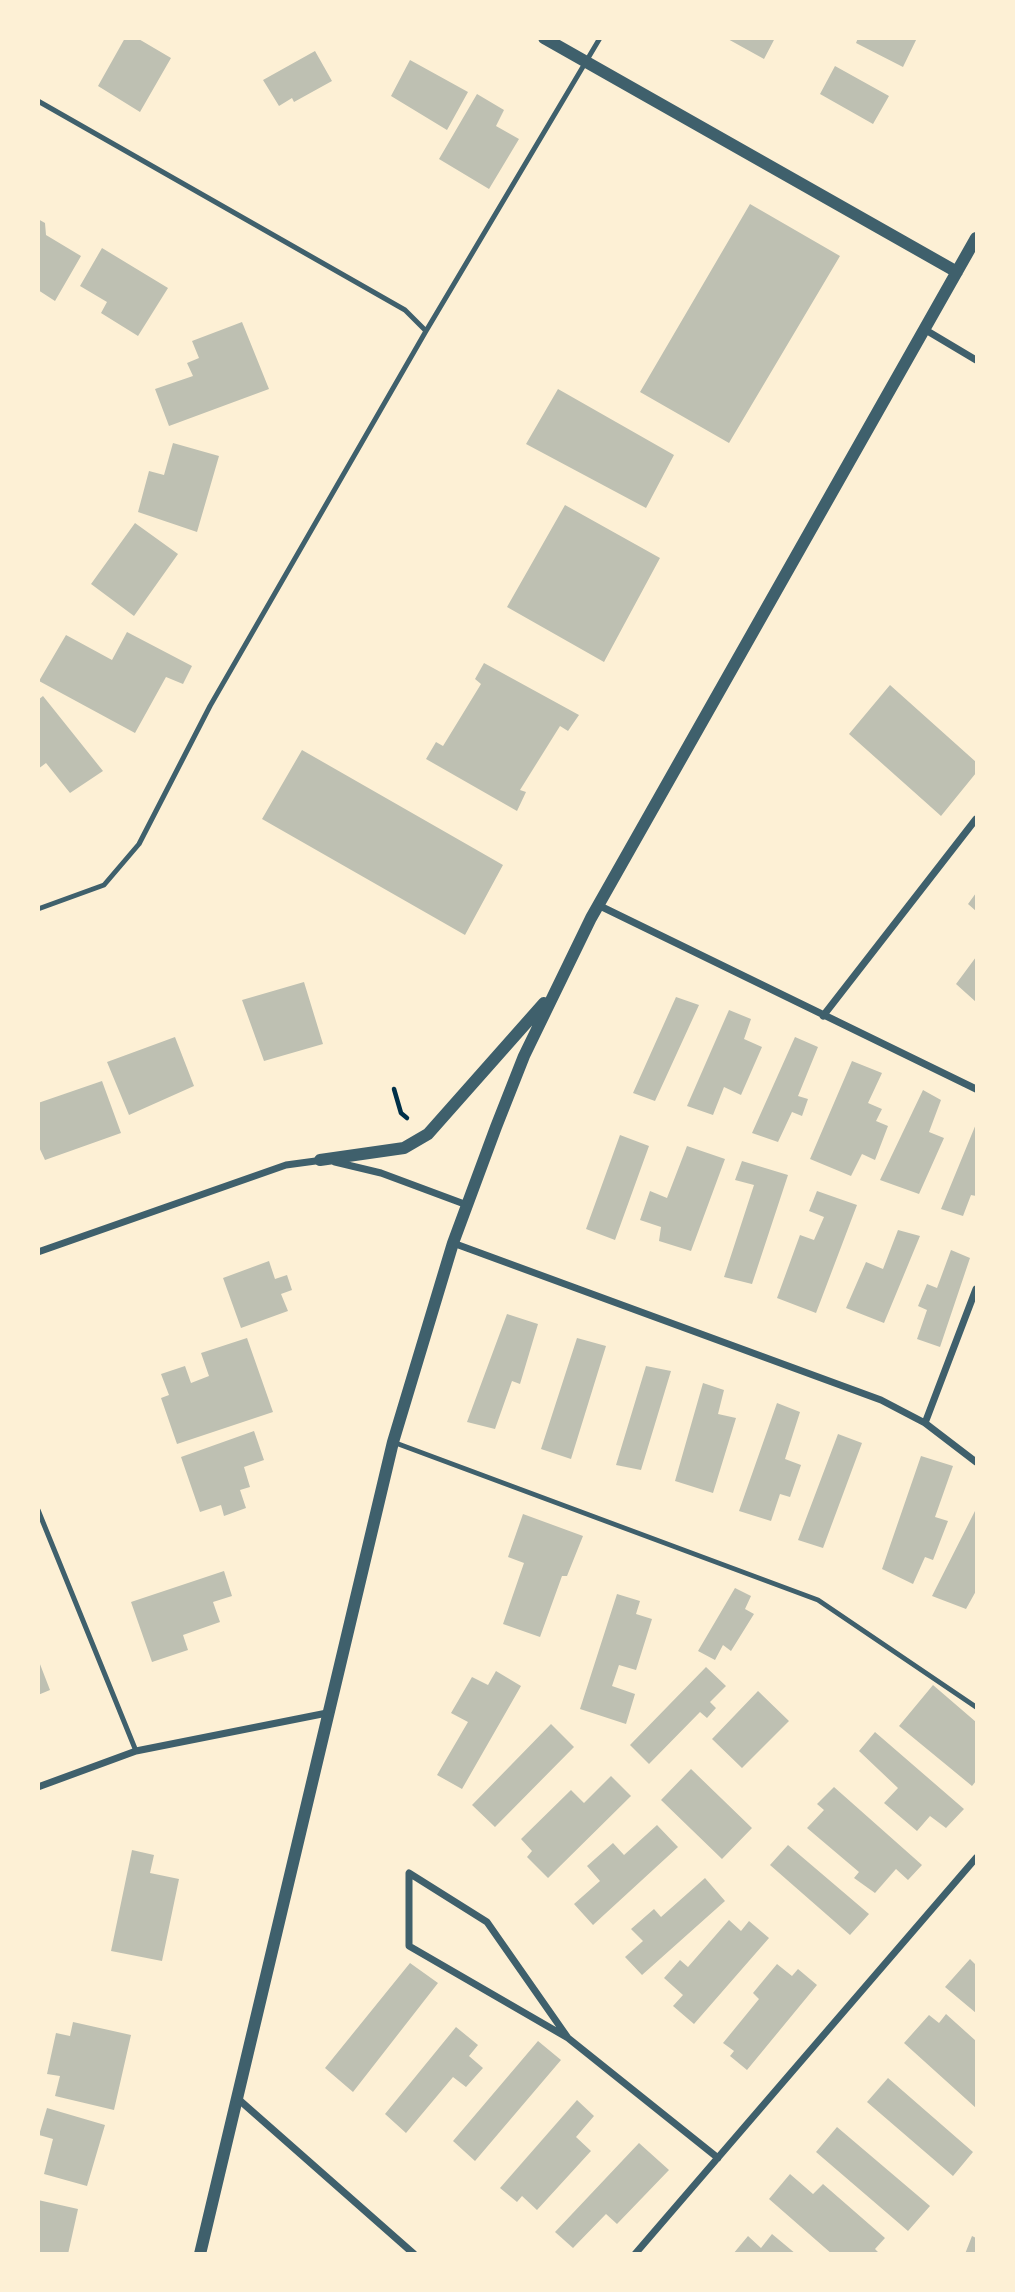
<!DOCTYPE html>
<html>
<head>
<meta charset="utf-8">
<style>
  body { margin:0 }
  #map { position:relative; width:1015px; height:2292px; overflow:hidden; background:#fdf0d5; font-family:Mulish,sans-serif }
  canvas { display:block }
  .frame { position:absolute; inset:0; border:40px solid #fdf0d5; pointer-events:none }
</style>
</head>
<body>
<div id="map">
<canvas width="1015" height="2292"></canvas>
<div class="frame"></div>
</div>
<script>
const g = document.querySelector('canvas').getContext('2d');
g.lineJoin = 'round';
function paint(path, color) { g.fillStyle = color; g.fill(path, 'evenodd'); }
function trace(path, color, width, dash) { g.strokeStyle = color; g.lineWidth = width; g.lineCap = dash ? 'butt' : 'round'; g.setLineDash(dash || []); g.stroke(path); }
paint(new Path2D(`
  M125,38h12l34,20 -31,54 -42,-26z
  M726,38h49l-11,21z
  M858,38h59l-14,29 -47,-24z
  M315,51l17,30 -38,21 -2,-4 -13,8 -16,-26z
  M410,60l58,32 -21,38 -56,-34z
  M835,66l54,30 -16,28 -53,-30z
  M477,94l27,16 -8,16 23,13 -30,50 -50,-30z
  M750,204l90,52 -111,187 -89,-51z
  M38,219l7,4 1,12 35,21 -26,45 -17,-11z
  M102,248l66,40 -30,48 -37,-23 6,-11 -27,-16z
  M242,322l27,67 -100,37 -14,-37 38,-13 -6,-13 12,-5 -7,-17z
  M558,389l116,66 -28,53 -120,-64z
  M173,443l46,13 -22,76 -59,-20 11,-41 15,4z
  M565,505l95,53 -56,104 -97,-55z
  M135,523l43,31 -44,62 -43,-32z
  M127,632l65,34 -9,18 -17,-7 -31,56 -96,-52 27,-46 46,25z
  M484,663l95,52 -11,16 -8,-5 -40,64 6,2 -9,19 -91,-52 10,-17 7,4 38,-62 -6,-5z
  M890,685l86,77v11l-35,43 -92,-82z
  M43,696l60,75 -33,22 -24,-30 -8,6v-69z
  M302,750l201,115 -38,70 -203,-116z
  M976,893v18l-8,-7z
  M976,957v45l-20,-18z
  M304,982l19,62 -59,17 -22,-61z
  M676,997l23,8 -44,96 -22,-8z
  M729,1010l22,9 -7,20 18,8 -21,48 -17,-8 -11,28 -26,-9z
  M175,1037l19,49 -65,29 -22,-53z
  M795,1037l23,10 -20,49 10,3 -6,17 -10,-4 -14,30 -26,-9z
  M852,1061l30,12 -14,30 14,6 -6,12 12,5 -13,34 -13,-6 -11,22 -41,-17z
  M102,1081l19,52 -76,27 -7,-15v-42z
  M923,1090l18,10 -12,32 15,6 -25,56 -39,-14z
  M976,1124v72l-5,-1 -8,21 -22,-7z
  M620,1135l29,11 -34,94 -29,-11z
  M687,1146l38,13 -34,92 -32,-10 2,-14 -21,-7 10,-29 17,7z
  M742,1161l46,14 -36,109 -28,-7 30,-92 -19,-5z
  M817,1191l40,14 -41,108 -39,-15 23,-63 14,5 10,-23 -15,-6z
  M898,1230l22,6 -36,87 -38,-15 20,-46 17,7z
  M951,1250l19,8 -30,89 -23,-8 10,-29 -9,-4 9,-22 10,4z
  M269,1261l6,18 12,-4 5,15 -11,4 7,17 -47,17 -18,-50z
  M507,1314l31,10 -18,60 -8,-3 -17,48 -28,-7z
  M247,1338l26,74 -96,32 -16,-46 8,-3 -8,-21 24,-8 6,17 18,-7 -8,-23z
  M577,1338l29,8 -35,113 -30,-10z
  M646,1366l25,5 -30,99 -25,-5z
  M703,1383l21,7 -6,24 18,4 -23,75 -38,-12z
  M777,1403l23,9 -15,47 16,6 -11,32 -10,-3 -9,27 -32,-10z
  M254,1431l10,29 -20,7 6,20 -10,3 6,18 -22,8 -3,-11 -21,7 -19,-55z
  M838,1434l24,9 -39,105 -25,-8z
  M921,1456l32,10 -18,51 13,4 -15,39 -8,-3 -12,27 -31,-15z
  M976,1509v82l-10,18 -34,-13z
  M523,1514l60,22 -16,40h-5l-22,61 -37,-13 21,-61 -16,-6z
  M224,1571l8,25 -19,6 7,20 -37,13 5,15 -36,12 -21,-60z
  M735,1588l16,8 -6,13 9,5 -23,37 -8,-6 -8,15 -17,-9z
  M617,1594l23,7 -4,13 16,5 -16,51 -17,-5 -7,21 23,8 -9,30 -46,-15z
  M38,1659l12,31 -12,5z
  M706,1667l20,19 -16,16 6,6 -9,10 -7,-6 -51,52 -19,-19z
  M496,1671l25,15 -59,103 -25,-14 31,-53 -17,-9 21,-36 16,8z
  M933,1685l43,37v59l-4,5 -73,-60z
  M758,1691l31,30 -47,47 -30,-29z
  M551,1724l23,23 -79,80 -23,-22z
  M875,1732l89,77 -18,19 -16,-12 -13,15 -33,-28 14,-15 -39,-37z
  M691,1769l61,59 -30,31 -61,-59z
  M611,1776l20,20 -83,82 -21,-21 5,-6 -11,-12 50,-49 13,13z
  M834,1787l88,78 -14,15 -12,-11 -21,24 -21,-15 5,-6 -52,-44 17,-18 -7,-6z
  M657,1825l21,22 -85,78 -19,-21 26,-23 -13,-15 26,-23 11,12z
  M788,1845l81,69 -19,21 -80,-70z
  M132,1850l22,5 -4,18 29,6 -17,82 -51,-10z
  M705,1878l20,23 -83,74 -17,-18 18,-16 -12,-12 23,-20 7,8z
  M729,1920l12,11 8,-10 20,17 -75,86 -21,-18 10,-11 -19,-17 16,-18 8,7z
  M970,1959l6,6v48l-31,-26z
  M410,1963l28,20 -85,109 -28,-24z
  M777,1964l15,12 6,-7 19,16 -70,85 -17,-14 4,-5 -11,-8 36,-44 -6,-6z
  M946,2014l30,27v67l-72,-65 25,-28 10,8z
  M73,2022l58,13 -17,75 -59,-14 5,-20 -13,-2 9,-41 14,3z
  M456,2027l22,18 -9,11 14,12 -17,19 -13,-10 -47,56 -21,-19z
  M538,2041l23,19 -86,101 -22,-20z
  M888,2078l85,74 -20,24 -86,-74z
  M577,2100l17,16 -18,21 15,14 -54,59 -15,-14 -5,6 -17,-14z
  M47,2108l58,17 -18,61 -43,-12 9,-35 -14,-4z
  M837,2127l93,79 -22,25 -92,-79z
  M639,2143l30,27 -52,54 -11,-10 -33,34 -18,-16z
  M790,2174l23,20 10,-10 62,54 -10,11 5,5h-48l-63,-55z
  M38,2200l40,9 -10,45h-30z
  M772,2234l24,20h-63l15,-18 13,12z
  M972,2236l4,2v16h-11z`), '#bec0b2');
trace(new Path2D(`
  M394,1089l7,24 6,5`), '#003049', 4.5);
trace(new Path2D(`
  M38,101l367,209 21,21
  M38,909l66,-24 35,-41 71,-138 216,-375 174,-293
  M393,1442l425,158 158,107
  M38,1510l98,241`), '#3f606c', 5);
trace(new Path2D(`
  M924,329l52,31
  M598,905l378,184
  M823,1016l153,-197
  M335,1162l46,11 86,32
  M453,1243l428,157 44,23 51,39
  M38,1252l248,-87 37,-5
  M925,1423l51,-134
  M38,1787l98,-36 191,-38
  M568,2038l-81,-116 -78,-49v73l159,92 150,120
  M237,2098l177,156
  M635,2254l341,-396`), '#3f606c', 7);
trace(new Path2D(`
  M544,38l413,234
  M320,1160l84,-12 24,-14 116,-131
  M200,2254l193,-812 60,-199 43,-116 28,-71 67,-138 385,-680`), '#3f606c', 12);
</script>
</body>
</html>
